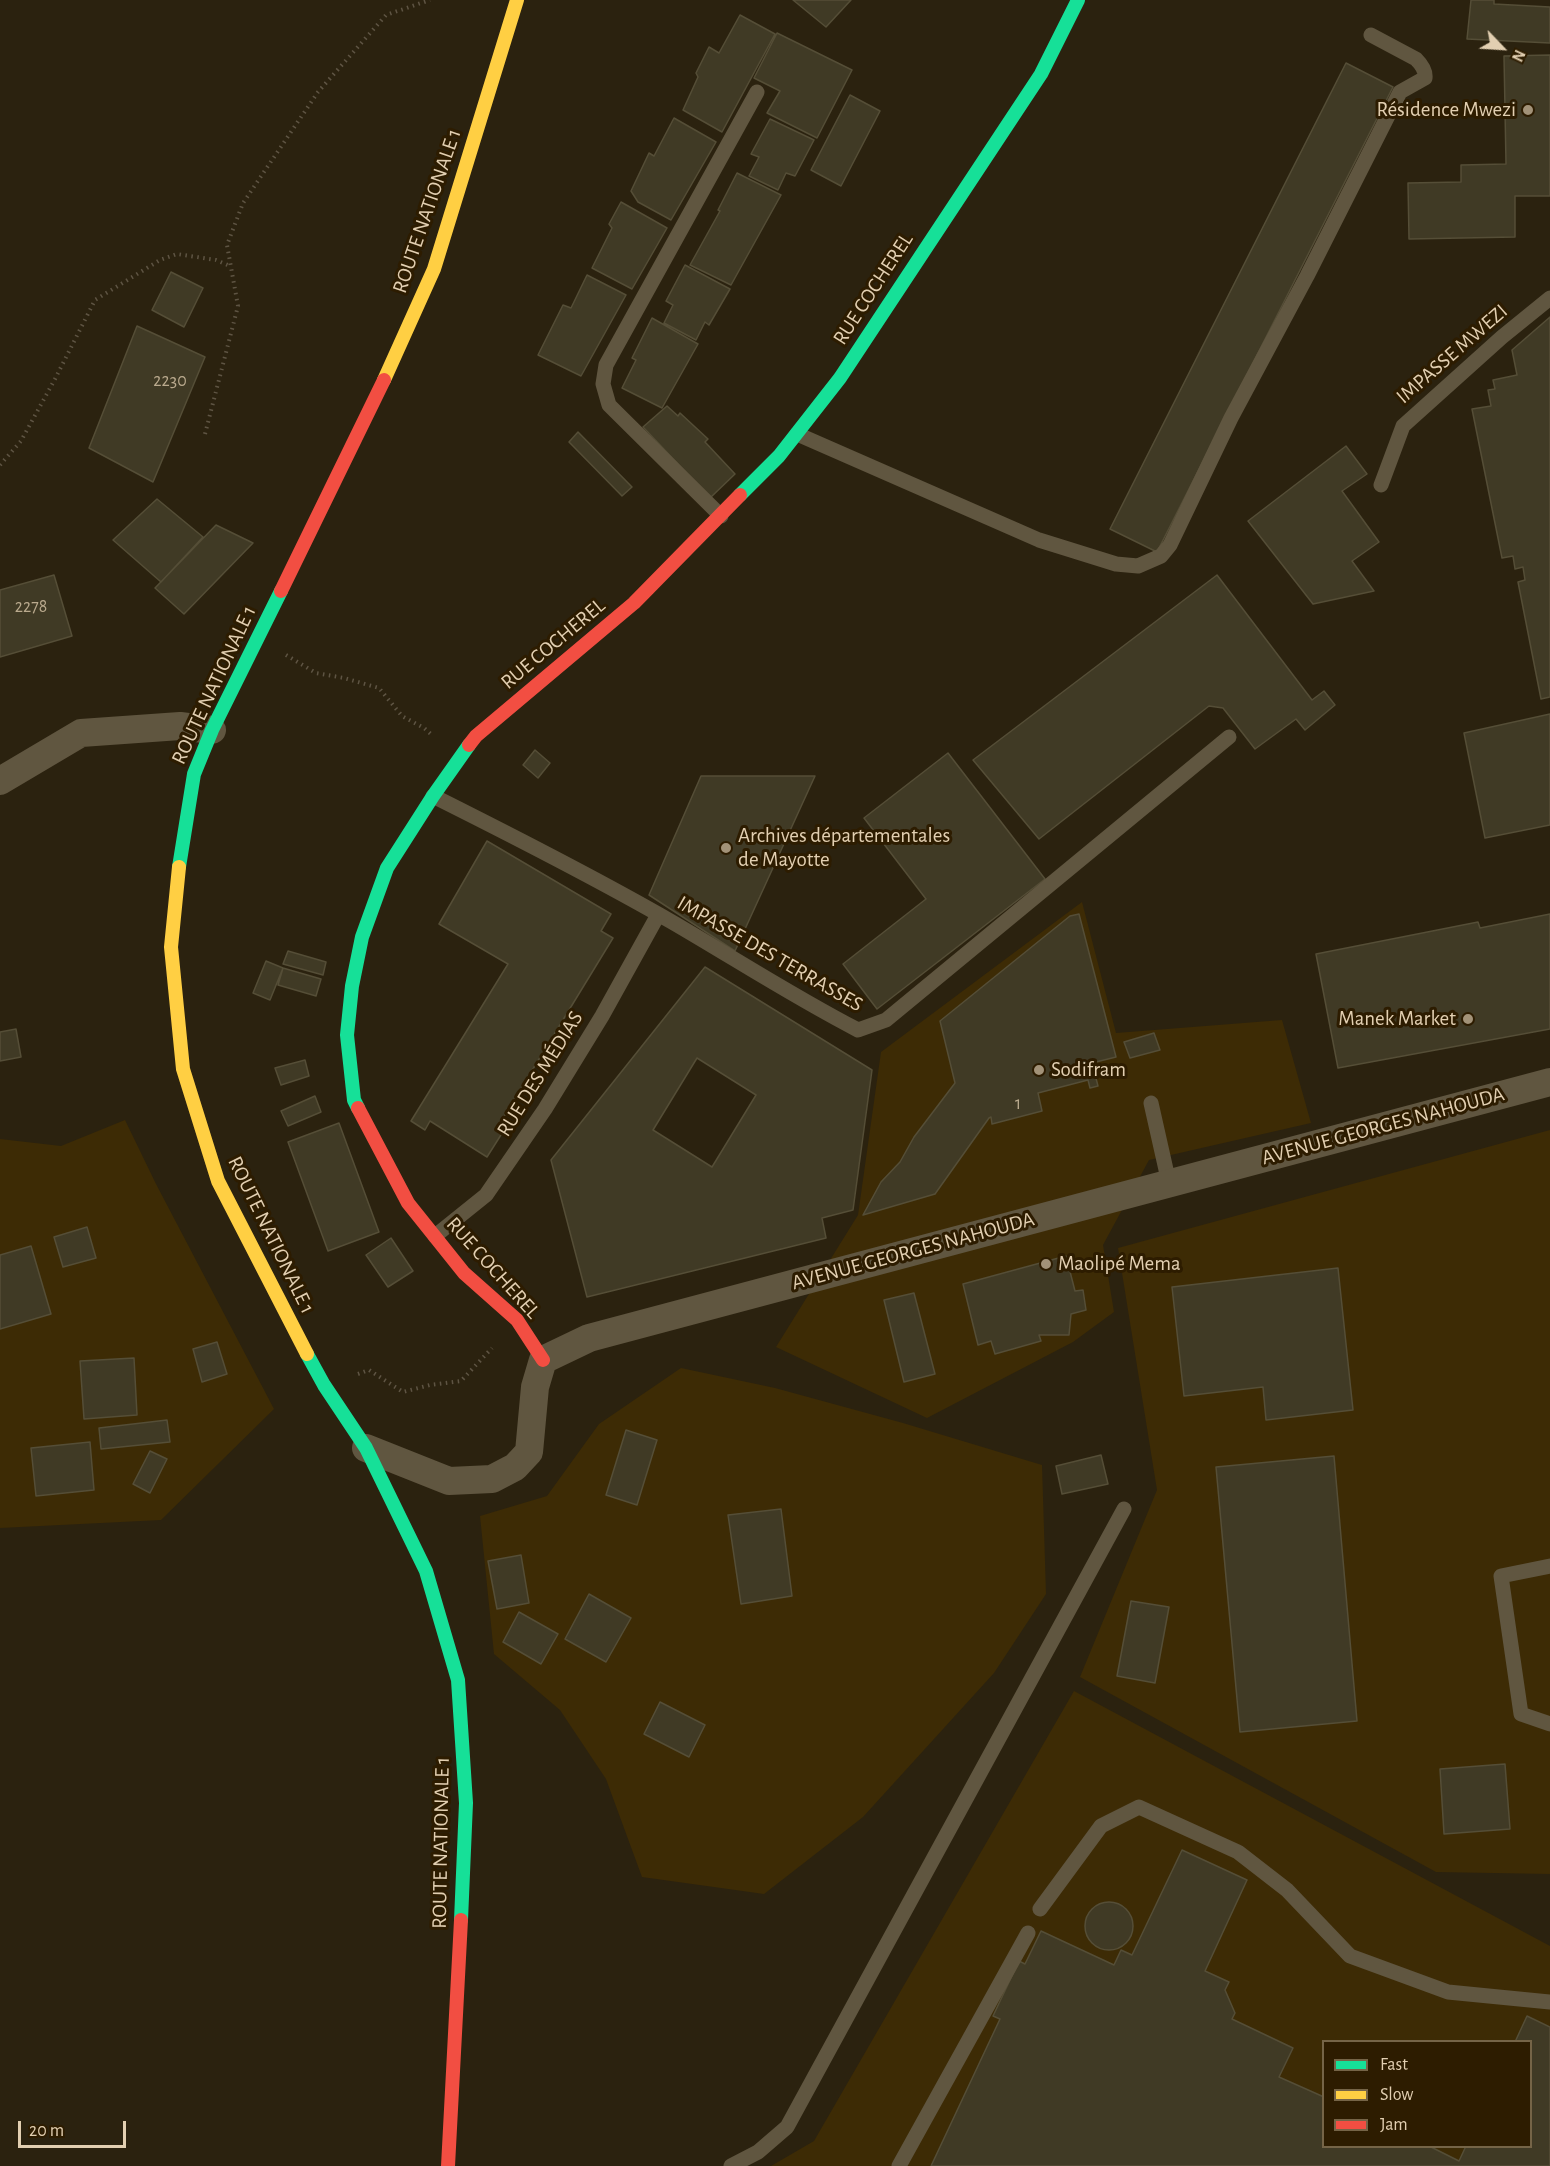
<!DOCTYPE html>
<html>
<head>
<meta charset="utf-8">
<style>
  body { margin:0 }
  #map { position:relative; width:1550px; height:2166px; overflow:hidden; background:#2b220f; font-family:"Alegreya Sans",sans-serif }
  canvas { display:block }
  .legend { position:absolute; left:1322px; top:2040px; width:210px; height:108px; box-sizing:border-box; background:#2d1c00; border:2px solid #756447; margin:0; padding:8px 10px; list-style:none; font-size:18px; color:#e2cfb1 }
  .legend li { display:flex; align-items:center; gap:12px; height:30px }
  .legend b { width:30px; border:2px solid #756447 }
  .north { position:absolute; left:1472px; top:18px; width:60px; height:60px; -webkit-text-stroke:4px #2d1c00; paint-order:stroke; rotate:115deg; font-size:16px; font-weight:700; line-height:24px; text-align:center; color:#e2cfb1 }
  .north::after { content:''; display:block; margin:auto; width:21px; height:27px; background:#e2cfb1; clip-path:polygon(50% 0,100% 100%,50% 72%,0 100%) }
  .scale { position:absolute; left:18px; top:2121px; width:108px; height:27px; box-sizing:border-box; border:3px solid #e2cfb1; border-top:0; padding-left:8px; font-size:18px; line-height:21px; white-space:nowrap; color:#e2cfb1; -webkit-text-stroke:4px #2d1c00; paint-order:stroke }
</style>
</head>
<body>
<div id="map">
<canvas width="1550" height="2166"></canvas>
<ul class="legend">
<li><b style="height:8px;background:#16e098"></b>Fast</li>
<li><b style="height:8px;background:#ffcf43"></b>Slow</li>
<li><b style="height:8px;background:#f24e42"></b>Jam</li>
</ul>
<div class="north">N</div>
<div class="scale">20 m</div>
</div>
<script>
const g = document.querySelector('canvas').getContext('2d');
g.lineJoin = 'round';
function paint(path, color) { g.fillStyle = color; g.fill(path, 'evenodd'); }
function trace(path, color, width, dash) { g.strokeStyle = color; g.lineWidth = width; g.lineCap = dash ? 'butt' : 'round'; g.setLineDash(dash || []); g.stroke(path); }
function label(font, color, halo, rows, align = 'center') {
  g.font = font + ' "Alegreya Sans",sans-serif'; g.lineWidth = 6; g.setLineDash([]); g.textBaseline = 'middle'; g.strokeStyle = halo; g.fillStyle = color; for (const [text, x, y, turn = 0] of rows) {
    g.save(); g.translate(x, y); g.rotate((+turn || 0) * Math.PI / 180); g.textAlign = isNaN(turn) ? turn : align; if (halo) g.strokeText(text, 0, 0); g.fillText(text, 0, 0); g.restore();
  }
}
paint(new Path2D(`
  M1082,902l34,131 166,-13 29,103 -162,37 -46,85 11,67 -41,30 -146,76 -151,-71 82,-132 23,-163z
  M125,1120l31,64 118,225 -113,111 -161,8v-389l61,7z
  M1550,1130v744l-114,-2 -356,-195 77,-187 -39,-242z
  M681,1368l94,20 128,35 139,42 4,129 -52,79 -131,144 -99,77 -122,-17 -36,-98 -46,-69 -66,-56 -14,-138 67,-20 52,-72z
  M1074,1691l476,255v220h-779l43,-25zM1324,2042h206v104h-206z`), '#3d2b05');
const building = new Path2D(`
  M793,0h58l-25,27z
  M1471,0h23v4l56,3v36l-83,-4z
  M740,15l35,19 -53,98 -39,-22 15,-33 -2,-4 13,-26 10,6z
  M777,33l75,37 -35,68 -50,-25 13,-22 -26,-13z
  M1550,55v141h-35v41l-106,2 -1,-56 53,-1v-17l45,-1 -2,-108z
  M1346,63l47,24 -236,465 -47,-23z
  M850,95l30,16 -39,75 -30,-16z
  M674,118l42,24 -45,78 -33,-18 -7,-11 18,-38 5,3z
  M770,119l44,21 -19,36 -9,-3 -8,17 -29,-14 10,-19 -8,-3z
  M737,173l44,22 -50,90 -41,-20 30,-54 -2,-1z
  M621,202l46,26 -35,61 -40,-21 20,-40 -3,-4z
  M685,265l45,24 -21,36 -4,-3 -9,18 -32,-17 9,-18 -7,-4z
  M171,272l32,16 -19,39 -32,-17z
  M587,275l39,20 -45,81 -43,-21 25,-50 8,3z
  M1550,317v380l-9,2 -23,-117 7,-2 -2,-13 -8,2 -2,-13 -11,2 -30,-149 19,-3 -3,-16 7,-1 -2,-9 24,-5 -5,-25z
  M652,318l46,26 -36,64 -40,-20 14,-28 -4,-2z
  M137,326l68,31 -52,125 -64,-34z
  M667,406l11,10 2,-3 28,26 -3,3 30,32 -25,24 -67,-71z
  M578,432l54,55 -10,9 -53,-54z
  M1346,446l21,28 -25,17 37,51 -27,19 22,30 -61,13 -65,-83z
  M157,499l46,38 -42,45 -48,-42z
  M216,525l37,18 -69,71 -29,-26z
  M54,575l18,61 -72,21v-67z
  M1217,575l95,125 12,-9 11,14 -30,25 -9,-11 -41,30 -32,-41 -14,-2 -170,133 -66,-79z
  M1550,714v111l-65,13 -21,-105z
  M535,750l15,13 -12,15 -15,-13z
  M948,753l97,126 -168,130 -34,-45 83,-65 -62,-81z
  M701,776h114l-80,175 -86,-56z
  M487,841l124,73 -10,17 12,7 -113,185 6,4 -19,30 -57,-36 -5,9 -14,-9 97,-157 -69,-40z
  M1079,914l37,143 -24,6 6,23 -8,2 -2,-8 -50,13 4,18 -50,13 -1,-7 -2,1 -54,76 -72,21 18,-33 19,-20 14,-25 41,-54 -15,-62 130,-105z
  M1550,914v115l-212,39 -22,-114 162,-32 2,6z
  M288,951l38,11 -3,13 -40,-11z
  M266,961l17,7 -13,32 -17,-7z
  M705,967l167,103 -19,140 -31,8 4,20 -239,59 -36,-137zM697,1058l59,37 -44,72 -59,-37z
  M283,968l38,11 -5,17 -38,-11z
  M16,1029l5,28 -21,4v-29z
  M1154,1033l6,17 -30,8 -6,-16z
  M305,1060l4,16 -28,9 -6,-17z
  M315,1096l6,16 -33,14 -7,-15z
  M339,1123l40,109 -51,19 -40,-109z
  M87,1227l9,31 -33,9 -9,-30z
  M391,1238l22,33 -25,16 -22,-32z
  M31,1246l20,68 -51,15v-74z
  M1066,1256l9,35 8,-1 3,20 -15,4 -2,21h-30l2,6 -46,13 -4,-13 -13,4 -15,-61z
  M1338,1268l15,142 -87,10 -3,-33 -79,9 -12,-109z
  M914,1293l21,81 -31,8 -20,-82z
  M217,1342l10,32 -25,8 -9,-33z
  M134,1358l3,57 -53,4 -4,-58z
  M167,1420l3,22 -69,7 -2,-21z
  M626,1430l31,10 -20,65 -31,-10z
  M90,1442l4,48 -58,6 -5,-48z
  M150,1451l17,8 -17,34 -17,-9z
  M1101,1455l7,29 -46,10 -6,-28z
  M1334,1456l23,265 -117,11 -24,-265z
  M781,1509l11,87 -51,8 -13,-89z
  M521,1555l8,48 -32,6 -9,-48z
  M589,1594l42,24 -25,44 -41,-23z
  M1131,1601l38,6 -14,76 -38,-7z
  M519,1612l39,22 -17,30 -38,-22z
  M660,1702l45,23 -16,32 -45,-23z
  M1505,1764l5,65 -66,5 -4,-65z
  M1182,1850l65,30 -42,91 24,11 -4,8 10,23 -3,6 61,29 -14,29 45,20v49h105l30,15 7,-15h64v-104h-15l12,-26 23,11v139h-619l69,-147 -7,-3 26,-55 6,3 16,-33 73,34 7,-15 11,5z
  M1085 1926a24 24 0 1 1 48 0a24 24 0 1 1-48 0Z`);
paint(building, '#403a25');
trace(building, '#554e37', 1.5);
trace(new Path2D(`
  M205,434l33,-128 -11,-61 16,-42 75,-111 68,-77 44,-15
  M0,465l21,-24 34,-62 40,-79 65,-40 17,-6 39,6 14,6
  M286,655l30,18 28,5 35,10 23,28 22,12 9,8
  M358,1374l11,-4 34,22 27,-7 31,-4 31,-33`), '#5e5443', 4, [1.5, 4.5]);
trace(new Path2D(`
  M797,434l242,106 77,24 22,2 23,-10 9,-11 61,-127 76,-142 93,-184 25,-14c1,-8 -4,-14 -9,-19l-45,-24
  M1381,485l22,-59 99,-89 48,-39
  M721,516l-112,-111 -6,-21 3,-19 151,-273
  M433,796c80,40 161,81 239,126 62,36 122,75 186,108l28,-10 343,-283
  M1151,1103l18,80
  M435,1236l51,-41 59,-86 57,-93 56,-101
  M1550,1566l-49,10 20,138 29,10
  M1040,1909l61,-83 38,-19 99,45 49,38 63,66 98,36 102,10
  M731,2166l27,-14 29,-25 337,-618
  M899,2166l129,-233`), '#605640', 15);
trace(new Path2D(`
  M0,781l81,-48 99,-7 32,4
  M366,1448l83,33 43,-2 23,-12 14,-15 6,-65 8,-27 46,-22 961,-256`), '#605640', 28);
trace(new Path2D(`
  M740,495l39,-39 61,-78 201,-304 37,-74
  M179,867l15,-93 18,-44 69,-139
  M358,1108l-4,-8 -7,-65 5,-49 10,-49 25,-69 46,-72 36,-51
  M307,1354l17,31 42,63 60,123 32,109 8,123 -5,117`), '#16e098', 14);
trace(new Path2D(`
  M384,380l50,-111 83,-269
  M179,867l-8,80 12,122 35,112 89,173`), '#ffcf43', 14);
trace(new Path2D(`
  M281,591l103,-211
  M469,745l7,-9 158,-133 106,-108
  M358,1108l50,95 56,70 53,47 26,40
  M448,2166l13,-246`), '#f24e42', 14);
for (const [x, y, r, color] of [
  [1528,110,6,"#a29278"],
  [726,848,6,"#a29278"],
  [1468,1019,6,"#a29278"],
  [1039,1070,6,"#a29278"],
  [1046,1264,6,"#a29278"]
]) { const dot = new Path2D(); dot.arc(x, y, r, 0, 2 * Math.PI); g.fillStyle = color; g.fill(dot); trace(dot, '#2d1c00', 2); }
label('18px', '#baaa8e', null, [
  ["2230",170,381],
  ["2278",31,607],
  ["1",1018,1104]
]);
label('21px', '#e2cfb1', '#2d1c00', [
  ["Résidence Mwezi",1516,110,"right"],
  ["Archives départementales",738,836],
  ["de Mayotte",738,860],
  ["Manek Market",1456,1019,"right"],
  ["Sodifram",1051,1070],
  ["Maolipé Mema",1058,1264]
], 'left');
label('21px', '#e2cfb1', '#2d1c00', [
  ["ROUTE NATIONALE 1",427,211,-71],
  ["RUE COCHEREL",873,289,-57],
  ["IMPASSE MWEZI",1452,354,-41],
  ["RUE COCHEREL",553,644,-40],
  ["ROUTE NATIONALE 1",214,685,-65],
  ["IMPASSE DES TERRASSES",770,954,30],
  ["RUE DES MÉDIAS",540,1074,-58],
  ["AVENUE GEORGES NAHOUDA",1383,1126,-15],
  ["ROUTE NATIONALE 1",271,1235,64],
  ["AVENUE GEORGES NAHOUDA",913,1251,-15],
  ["RUE COCHEREL",493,1268,48],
  ["ROUTE NATIONALE 1",441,1843,-89]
]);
</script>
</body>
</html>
